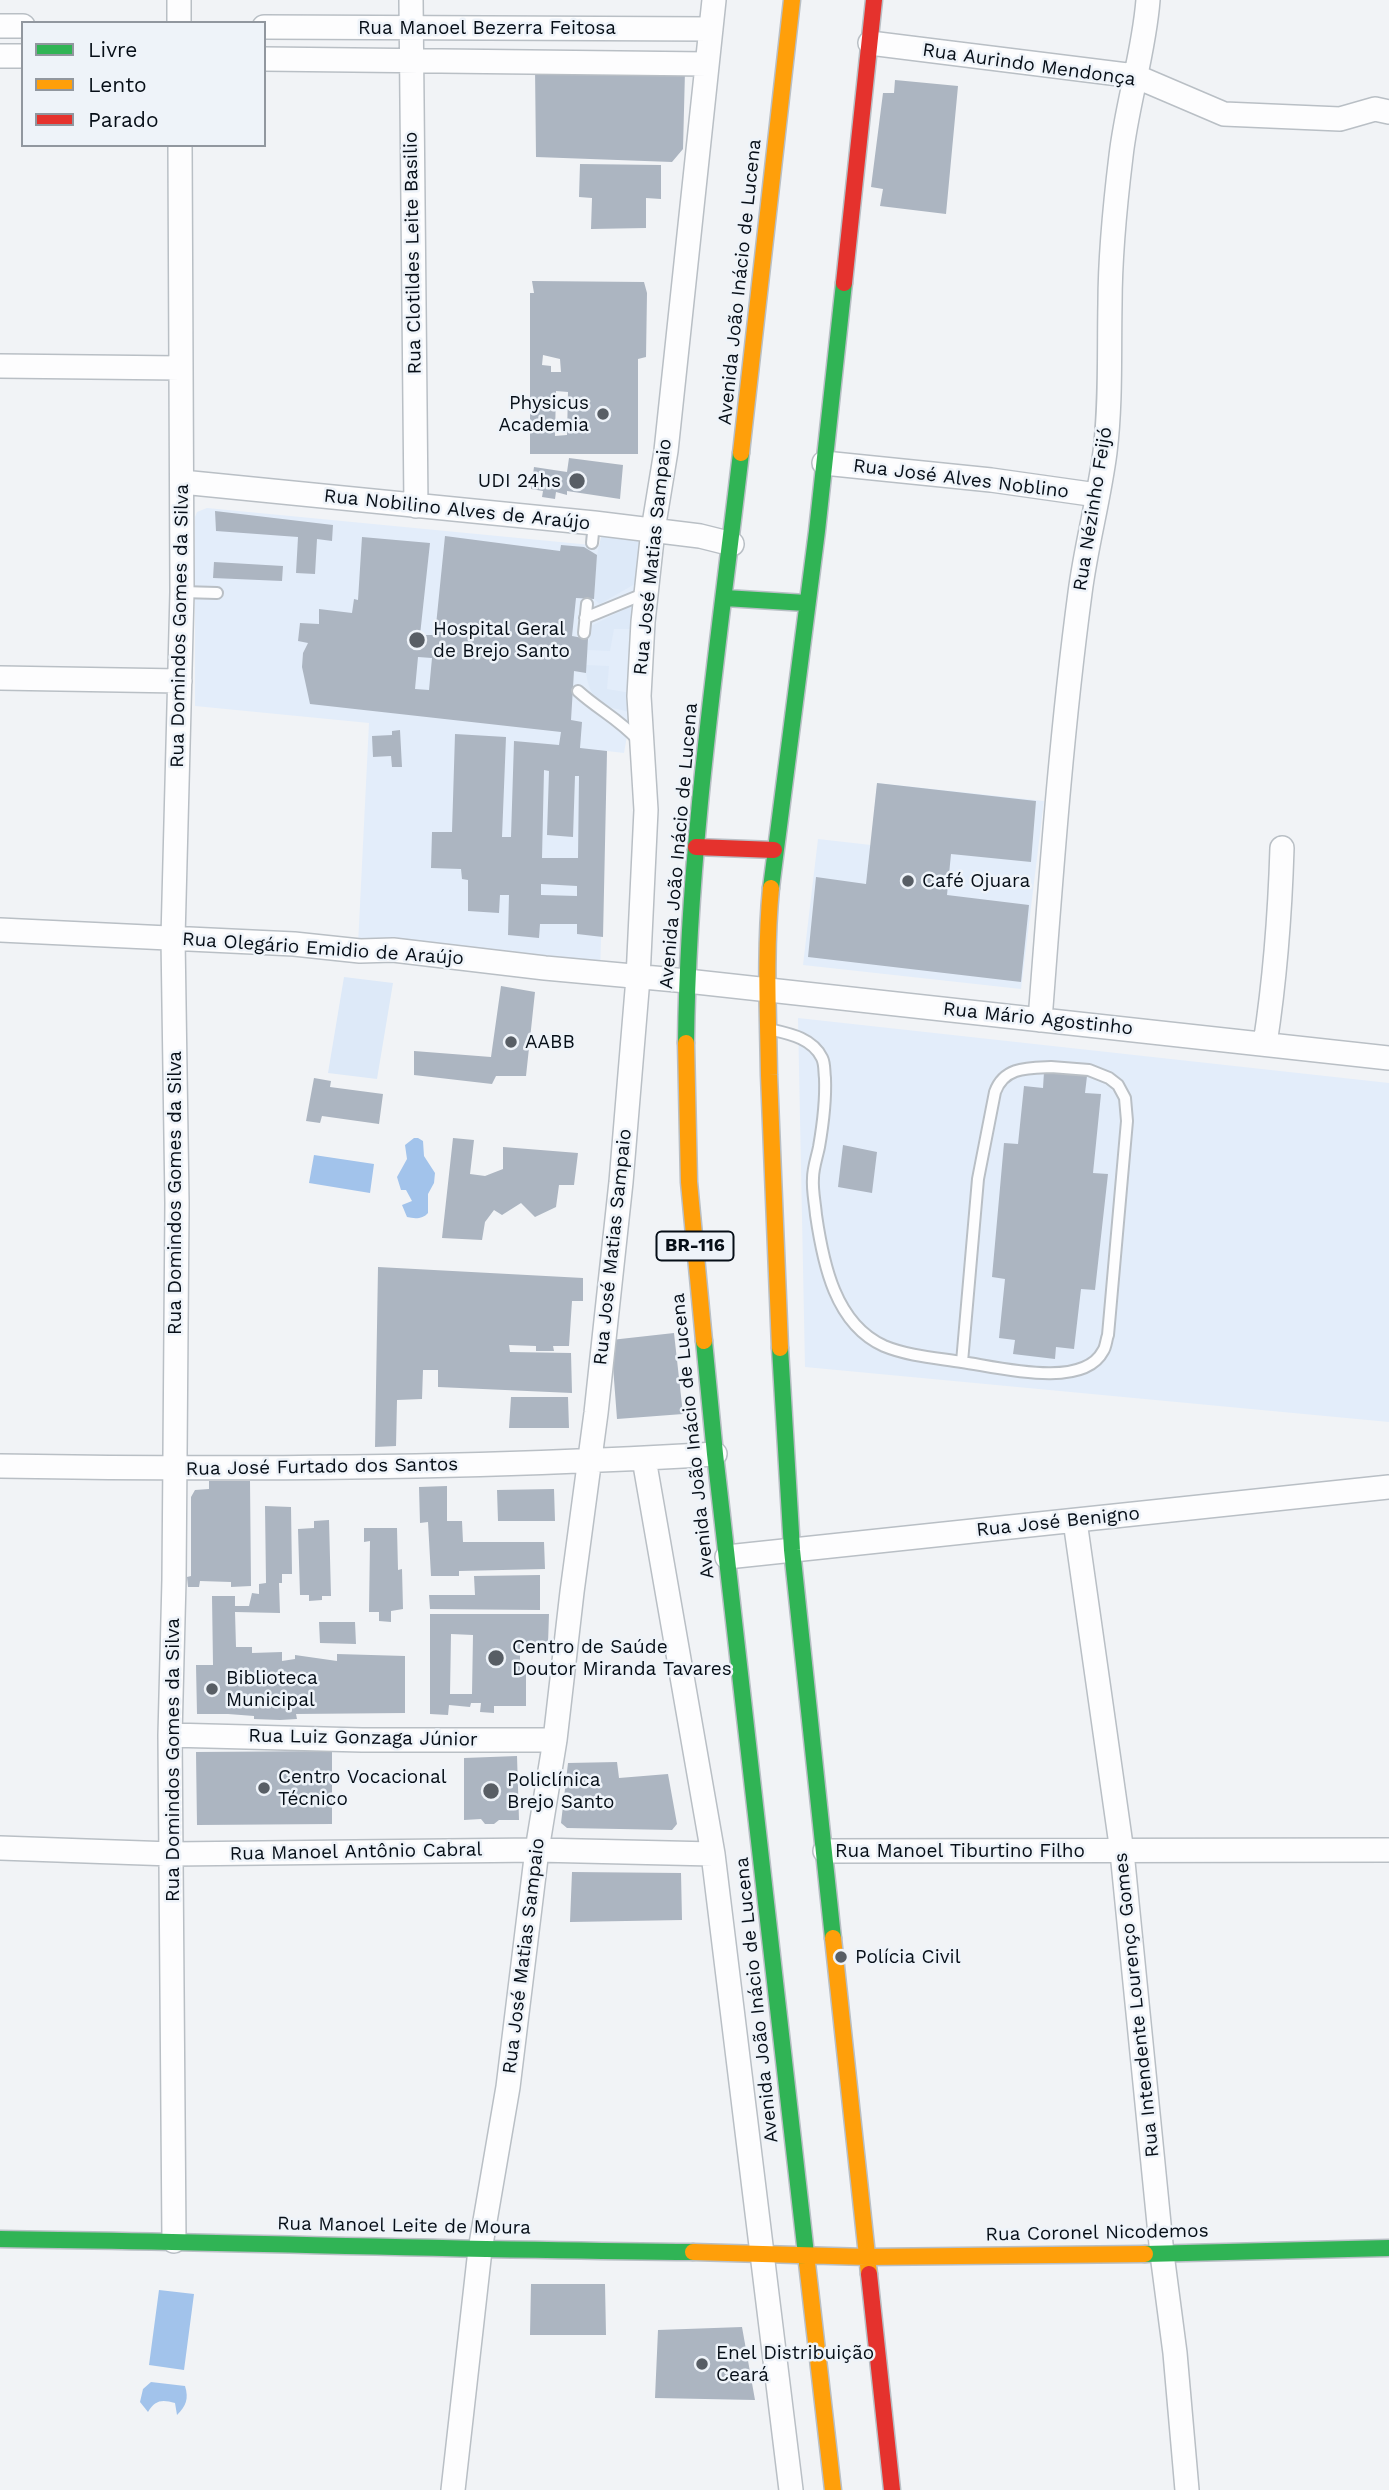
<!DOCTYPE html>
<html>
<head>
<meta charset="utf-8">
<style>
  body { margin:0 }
  #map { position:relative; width:1389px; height:2490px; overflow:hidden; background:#f1f3f6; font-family:"Work Sans",sans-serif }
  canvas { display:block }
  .legend { position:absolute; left:21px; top:21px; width:245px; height:126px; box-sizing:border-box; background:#eef3f9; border:2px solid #91979f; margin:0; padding:9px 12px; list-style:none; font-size:21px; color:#060e17 }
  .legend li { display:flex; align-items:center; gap:14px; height:35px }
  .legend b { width:35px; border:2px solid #91979f }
</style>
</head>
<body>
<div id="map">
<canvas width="1389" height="2490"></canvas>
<ul class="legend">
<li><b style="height:9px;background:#30b455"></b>Livre</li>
<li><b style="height:9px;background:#ff9f0a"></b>Lento</li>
<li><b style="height:9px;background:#e5322d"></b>Parado</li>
</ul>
</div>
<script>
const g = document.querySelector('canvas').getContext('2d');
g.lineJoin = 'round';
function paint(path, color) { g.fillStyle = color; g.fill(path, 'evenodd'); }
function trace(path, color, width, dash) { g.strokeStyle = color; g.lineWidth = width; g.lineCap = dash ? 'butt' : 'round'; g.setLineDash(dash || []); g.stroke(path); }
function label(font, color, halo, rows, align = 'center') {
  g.font = font + ' "Work Sans",sans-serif'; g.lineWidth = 5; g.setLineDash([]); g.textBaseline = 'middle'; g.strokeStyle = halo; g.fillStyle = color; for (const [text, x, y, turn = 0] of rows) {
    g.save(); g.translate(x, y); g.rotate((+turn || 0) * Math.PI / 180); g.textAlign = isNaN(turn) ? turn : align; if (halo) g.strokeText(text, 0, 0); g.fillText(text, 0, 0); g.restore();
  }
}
paint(new Path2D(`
  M207,508l436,42 -12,163 -7,40 -17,-2 -7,222 -242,-28 11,-222 -174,-17v-189l2,-5z
  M877,783l167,18 -23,188 -218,-24 15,-126 53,6z
  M798,1018l591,65v339l-584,-55z`), '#e3edfa');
paint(new Path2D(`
  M601,537l26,1 18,4 -5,39 -40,23 -6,-5 3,-44z
  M639,602v27h-25l-4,22 -23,-1 4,-24z
  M586,665l23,1 -2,23 24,4v20c-9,-4 -19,-4 -27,-8 -13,-6 -19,-27 -18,-40z
  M344,977l49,6 -16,96 -49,-6z`), '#dde9f8');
paint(new Path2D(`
  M414,1138h4l5,3 1,15 11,17 -1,10 -6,11v19c-5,6 -13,6 -21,4l-5,-12 10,-4 -6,-11h-5l-4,-13 10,-18 -2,-14z
  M314,1155l60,9 -4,29 -61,-10z
  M159,2290l35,4 -10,76 -35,-5z
  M151,2382l34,4c4,13 1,20 -8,29l-2,-12c-13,-4 -20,-3 -27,9l-8,-10 3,-13z`), '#a2c3eb');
paint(new Path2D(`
  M535,68l150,3 -2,78 -11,13 -136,-5z
  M895,80l63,6 -12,128 -66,-8 3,-17 -12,-2 12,-94h11z
  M580,164l81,1v34l-15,-1v30l-55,1 1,-31 -13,-1z
  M532,281l112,1 3,11 -1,64 -8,2v95h-108v-161h4zM543,355l17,4 1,13h-10v-6l-9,-1zM556,391l12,1 -1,43 -12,1z
  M569,458l54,7 -3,34 -53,-8v4l-11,-3 -1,7 -13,-2 1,-6 -12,-2 3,-22 33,5z
  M215,511l118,14 -1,16 -15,-2 -2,35 -19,-1 2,-36 -82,-6z
  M445,536l115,15 1,-6 23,2 13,8 -3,44 -18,-1 -4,38 16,3 -2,34 -12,-2 -3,49 11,2 -2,26 27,3 -4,186 -26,-3v-10h-37l-1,14 -31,-3 1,-40h-9l-1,18 -31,-2v-31l-6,-1 -1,-10 -30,-1 1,-36h20l3,-98 51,3 -4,100h9l3,-96 45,4 2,-13 -251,-28 -8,-37 1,-14 5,-10 -10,-2 2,-18 19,1v-15l33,4 2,-14 4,1 4,-63 68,6 -10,92h15zM418,657l14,1 -3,32 -14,-1zM544,770l5,1 -2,64 26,2 2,-61h4l-1,82h-36zM541,884l36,2v10l-36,-1z
  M214,562l69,4 -1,15 -69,-3z
  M400,730l2,37h-10l-1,-11 -18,1 -1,-21 20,-1v-4z
  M877,783l159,18 -5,61 -80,-8 -4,41 82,10 -8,77 -213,-25 8,-80 50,7z
  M501,986l34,6 -9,84h-30l-4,8 -78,-9v-24l77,6z
  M1044,1072l43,4 -2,17 16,1 -8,79 15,1 -13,116 -14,-1 -7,60 -18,-2 -1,12 -42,-5 2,-14 -16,-2 6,-59 -13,-2 12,-134 14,1 6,-58 19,2z
  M314,1078l17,3 -1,6 53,7 -4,30 -57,-8 -2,7 -14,-2z
  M453,1138l21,2 -4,34 15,2 18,-7v-22l75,6 -4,32h-15l-3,22 -21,10 -14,-14 -19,12 -8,-5 -9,12 -3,18 -40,-2z
  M843,1145l34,7 -5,41 -34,-6z
  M378,1267l205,11v23h-11l-3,45h-16l1,5h-18v-5l-27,-1 1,7 61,1 1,40 -134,-6v-17h-15l-1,29 -25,1 -1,46 -21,1z
  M674,1333l9,81 -66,5 -6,-79z
  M511,1397h57l1,31h-60z
  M209,1481h41l1,105 -20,1v-5l-31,-1 -1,6h-11l-1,-10 4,-1v-79l4,-7 14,-1z
  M447,1486v35h15l1,21h81l1,27 -86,2v5h-28l-3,-54 -8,1 -1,-36z
  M554,1489l1,32h-57l-1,-31z
  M265,1506l26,1 1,67h-10v9h-3l1,30 -45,-1 1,35h16v6l30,-1v9l13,-2v-4l42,6v-7l68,2v57l-109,1 1,5 -17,1 -26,-1v-3l-26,-2h-31l-1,-49h17l-1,-69h23v10h14l3,-13 7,1v-10l7,-1z
  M329,1520l2,76h-9v4l-13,1v-6h-9l-2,-66 16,-1v-7z
  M364,1528h33l1,42 4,-1 1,40 -12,2v11l-12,-1v-9h-10l1,-71 -6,1z
  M540,1575v35l-110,-1 -1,-14h46l-1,-19z
  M430,1614h119l-1,30h-28v28l6,1v33h-32v7l-14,-1 1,-9h-10l-1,4 -21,-2 -1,10 -18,-1zM451,1634l22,1 -1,59h-22z
  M319,1622h36l1,22 -36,-1z
  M332,1751v73l-135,1 -1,-73z
  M517,1756l2,64h-20l-5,4h-9l-4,-5 -17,1v-62z
  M617,1762l2,16 49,-4 9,50 -5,6 -105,-2 -6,-5 7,-60z
  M572,1872l109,1 1,47 -112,2z
  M531,2284h74l1,51h-76z
  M742,2327l13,73 -100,-2 3,-68z`), '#acb5c1');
const lane = new Path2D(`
  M592,543l2,-20
  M182,592l35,1
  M585,618l61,-25
  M584,633l3,-29
  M578,691c21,19 41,28 60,49
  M773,1030c18,4 40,9 49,28 3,6 2,13 3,20 1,24 -2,46 -6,69 -2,10 -6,21 -6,31 -1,12 2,25 3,37 7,48 19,109 68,131 24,10 53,12 78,16
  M1051,1067l38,3 20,8 9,7 7,13 2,23 -19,214c-2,5 -2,12 -5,16 -20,39 -106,16 -141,11l16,-183 17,-87c9,-25 32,-24 56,-25z`);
const street = new Path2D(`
  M411,0l5,506
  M179,23v-23
  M0,26h23
  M264,27l447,2
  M870,43l265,33 89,38 116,5 35,-10 14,3
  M0,56h23
  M264,59l443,5
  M0,366l180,2
  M824,463l167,17 106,15
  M182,482l412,41 106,13 32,8
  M0,678l180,3
  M0,930l294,14 66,7 33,-1 152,18 142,13 702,77
  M1040,1020c11,-143 21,-285 40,-427 6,-47 19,-94 25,-141 6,-49 4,-99 5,-148 0,-49 5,-99 11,-148 6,-53 23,-103 27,-156
  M1265,1044c10,-65 15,-130 17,-196
  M644,1459l69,395 78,636
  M0,1466c238,4 477,3 715,-12
  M1075,1521l47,331 40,402 13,99 12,137
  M727,1557l662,-70
  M170,1735l192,5h193
  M0,1848l172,6 365,-4 176,4
  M825,1851l564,-1
  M174,2241l-4,-506 4,-155 3,-377 -4,-265 9,-346 -2,-447
  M453,2490l27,-240 28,-163 29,-237 18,-110 17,-148 24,-179 25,-231 17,-204 8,-168 -7,-114 4,-74 10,-92 13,-79 48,-451`);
const fast = new Path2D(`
  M725,598l81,5
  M771,888l46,-357 27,-248
  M686,1043c2,-197 32,-394 55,-590
  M704,1341l11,113 92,809
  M780,1348l12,202 41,388
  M0,2239c231,3 462,11 693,13
  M1145,2254l244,-6`);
const slow = new Path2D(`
  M741,453l51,-453
  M771,888c-6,62 -3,124 -2,187 3,91 7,182 11,273
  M686,1043l3,139 15,159
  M833,1938l36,336
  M693,2252l174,5 278,-3
  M807,2263l26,227`);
const jam = new Path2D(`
  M844,283l30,-283
  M696,847l78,3
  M869,2274l23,216`);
trace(lane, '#b9bfc5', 14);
trace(street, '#b9bfc5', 26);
trace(fast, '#b9bfc5', 19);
trace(slow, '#b9bfc5', 19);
trace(jam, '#b9bfc5', 19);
trace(lane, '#fdfdfe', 10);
trace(street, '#fdfdfe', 23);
trace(fast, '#30b455', 16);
trace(slow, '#ff9f0a', 16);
trace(jam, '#e5322d', 16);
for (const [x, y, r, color] of [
  [603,414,7,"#585e65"],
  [577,481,9,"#585e65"],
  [417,640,9,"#585e65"],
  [908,881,7,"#585e65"],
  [511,1042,7,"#585e65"],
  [496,1658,9,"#585e65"],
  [212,1689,7,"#585e65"],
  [264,1788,7,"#585e65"],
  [491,1791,9,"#585e65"],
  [841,1957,7,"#585e65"],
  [702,2364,7,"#585e65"]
]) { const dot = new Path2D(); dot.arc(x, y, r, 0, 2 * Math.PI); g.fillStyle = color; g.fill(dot); trace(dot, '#eef3f9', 2.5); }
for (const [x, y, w] of [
  [695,1246,77]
]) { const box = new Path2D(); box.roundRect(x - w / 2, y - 14.5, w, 29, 5); g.fillStyle = '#eef3f9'; g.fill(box); trace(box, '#060e17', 2); }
label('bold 18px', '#060e17', null, [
  ["BR-116",695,1246]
]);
label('19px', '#060e17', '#eef3f9', [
  ["Rua Manoel Bezerra Feitosa",487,28],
  ["Rua Aurindo Mendonça",1029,65,8],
  ["Rua Clotildes Leite Basilio",413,253,-91],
  ["Avenida João Inácio de Lucena",740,282,-84],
  ["Rua José Alves Noblino",961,479,7],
  ["Rua Nézinho Feijó",1093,509,-81],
  ["Rua Nobilino Alves de Araújo",457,510,6],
  ["Rua José Matias Sampaio",653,557,-84],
  ["Rua Domindos Gomes da Silva",180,626,-89],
  ["Avenida João Inácio de Lucena",679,846,-85],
  ["Rua Olegário Emidio de Araújo",323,949,4],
  ["Rua Mário Agostinho",1038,1019,6],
  ["Rua Domindos Gomes da Silva",175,1193,-90],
  ["Rua José Matias Sampaio",613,1247,-84],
  ["Avenida João Inácio de Lucena",693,1436,-96],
  ["Rua José Furtado dos Santos",322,1467,-1],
  ["Rua José Benigno",1058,1522,-6],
  ["Rua Luiz Gonzaga Júnior",363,1738,1],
  ["Rua Domindos Gomes da Silva",173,1760,-90],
  ["Rua Manoel Tiburtino Filho",960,1851],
  ["Rua Manoel Antônio Cabral",356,1852,-1],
  ["Rua José Matias Sampaio",524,1956,-83],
  ["Avenida João Inácio de Lucena",757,2000,-96],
  ["Rua Intendente Lourenço Gomes",1137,2005,-96],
  ["Rua Manoel Leite de Moura",404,2226,1],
  ["Rua Coronel Nicodemos",1097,2233,-1]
]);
label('19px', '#060e17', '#eef3f9', [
  ["Physicus",589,403,"right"],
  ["Academia",589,425,"right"],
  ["UDI 24hs",561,481,"right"],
  ["Hospital Geral",433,629],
  ["de Brejo Santo",433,651],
  ["Café Ojuara",922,881],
  ["AABB",525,1042],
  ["Centro de Saúde",512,1647],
  ["Doutor Miranda Tavares",512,1669],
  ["Biblioteca",226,1678],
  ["Municipal",226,1700],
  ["Centro Vocacional",278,1777],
  ["Técnico",278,1799],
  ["Policlínica",507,1780],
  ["Brejo Santo",507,1802],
  ["Polícia Civil",855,1957],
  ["Enel Distribuição",716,2353],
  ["Ceará",716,2375]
], 'left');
</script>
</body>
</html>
